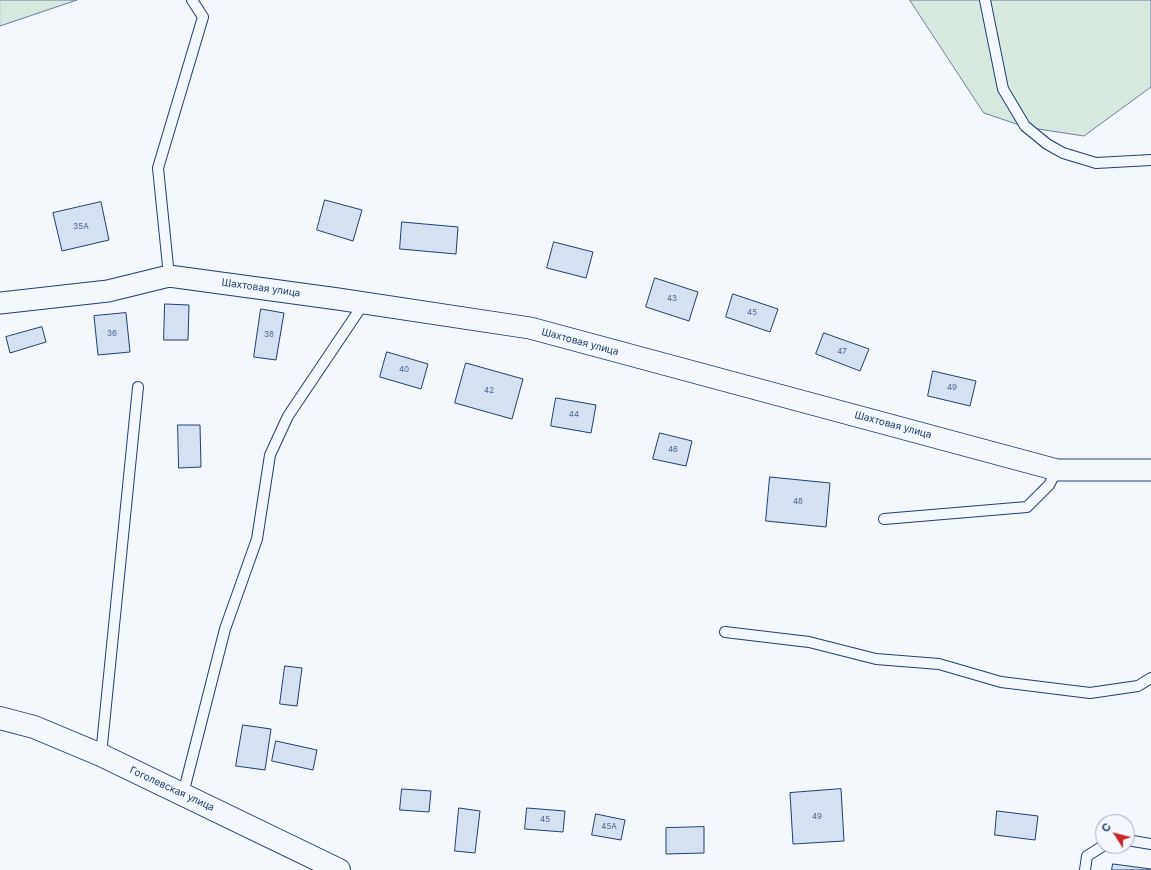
<!DOCTYPE html>
<html>
<head>
<meta charset="utf-8">
<style>
  body { margin:0 }
  #map { position:relative; width:1151px; height:870px; overflow:hidden; background:#f4f7fb; font-family:Inter,sans-serif }
  canvas { display:block }
  .north { position:absolute; left:1095px; top:814px; width:40px; height:40px; box-sizing:border-box; background:#f4f7fb; border:1px solid #9eadc5; border-radius:50%; rotate:306deg; font-size:11px; font-weight:700; line-height:16px; text-align:center; color:#1d3f73 }
  .north::after { content:''; display:block; margin:auto; width:14px; height:18px; background:#c62828; clip-path:polygon(50% 0,100% 100%,50% 72%,0 100%) }
</style>
</head>
<body>
<div id="map">
<canvas width="1151" height="870"></canvas>
<div class="north">С</div>
</div>
<script>
const ctx = document.querySelector('canvas').getContext('2d');
ctx.lineJoin = 'round';
function fillPath(path, color) { ctx.fillStyle = color; ctx.fill(path, 'evenodd'); }
function trace(path, color, width, dash) { ctx.strokeStyle = color; ctx.lineWidth = width; ctx.lineCap = dash ? 'butt' : 'round'; ctx.setLineDash(dash || []); ctx.stroke(path); }
function drawText(font, color, halo, rows, align = 'center') {
  ctx.font = font + ' Inter,sans-serif'; ctx.lineWidth = 3; ctx.setLineDash([]); ctx.textBaseline = 'middle'; ctx.strokeStyle = halo; ctx.fillStyle = color; for (const [text, x, y, turn = 0] of rows) {
    ctx.save(); ctx.translate(x, y); ctx.rotate((+turn || 0) * Math.PI / 180); ctx.textAlign = isNaN(turn) ? turn : align; if (halo) ctx.strokeText(text, 0, 0); ctx.fillText(text, 0, 0); ctx.restore();
  }
}
const green = new Path2D(`
  M 0,0 L 77,0 L 0,26 Z
  M 910,0 L 1151,0 L 1151,87 L 1084,136 L 1025,127 L 984,113 Z`);
const building = new Path2D(`
  M 325,200 L 362,210 L 353,241 L 317,230 Z
  M 101,202 L 109,240 L 62,251 L 53,213 Z
  M 402,222 L 458,227 L 456,254 L 400,249 Z
  M 554,242 L 593,252 L 586,278 L 547,268 Z
  M 655,278 L 698,292 L 689,321 L 646,307 Z
  M 733,294 L 778,309 L 770,332 L 726,317 Z
  M 165,304 L 189,305 L 188,340 L 164,340 Z
  M 261,309 L 284,313 L 276,360 L 254,357 Z
  M 126,313 L 130,352 L 98,355 L 94,316 Z
  M 42,327 L 46,342 L 10,353 L 6,337 Z
  M 824,333 L 869,349 L 860,371 L 816,354 Z
  M 387,352 L 428,364 L 421,389 L 380,377 Z
  M 466,363 L 523,379 L 512,419 L 455,403 Z
  M 933,371 L 976,381 L 970,406 L 928,396 Z
  M 556,398 L 596,405 L 591,433 L 551,426 Z
  M 178,425 L 200,425 L 201,467 L 179,468 Z
  M 660,433 L 692,441 L 686,466 L 653,459 Z
  M 770,477 L 830,483 L 826,527 L 766,521 Z
  M 285,666 L 302,668 L 297,706 L 280,704 Z
  M 243,725 L 271,729 L 265,770 L 236,766 Z
  M 276,741 L 317,750 L 313,770 L 272,761 Z
  M 402,789 L 431,791 L 429,812 L 400,810 Z
  M 841,789 L 844,841 L 793,844 L 790,793 Z
  M 459,808 L 480,811 L 475,853 L 455,851 Z
  M 527,808 L 565,811 L 563,832 L 525,829 Z
  M 997,811 L 1038,816 L 1035,840 L 995,835 Z
  M 596,814 L 625,820 L 621,840 L 592,835 Z
  M 704,827 L 704,853 L 666,854 L 666,828 Z
  M 1113,864 L 1151,869 L 1151,870 L 1112,870 Z`);
const lane = new Path2D(`
  M 985,0 L 1003,89 L 1025,126 L 1047,144 L 1063,153 L 1096,163 L 1151,160
  M 169,276 L 158,168 L 203,17 L 192,0
  M 884,519 L 1027,507 L 1049,485 L 1057,470
  M 725,632 L 809,642 L 876,659 L 939,664 L 1001,682 L 1090,693 L 1138,686 L 1151,678
  M 101,755 L 138,387
  M 183,794 L 225,629 L 257,539 L 270,455 L 288,416 L 364,303
  M 1127,840 L 1151,844
  M 1085,870 L 1087,856 L 1103,846`);
const street = new Path2D(`
  M 0,303 L 108,291 L 169,276 L 338,299 L 530,328 L 1057,470 L 1151,470`);
const primary = new Path2D(`
  M 0,718 L 34,727 L 101,755 L 339,870`);
const numberNames = [
  ["35А",81,227],
  ["43",672,299],
  ["45",752,313],
  ["36",112,334],
  ["38",269,335],
  ["47",842,352],
  ["40",404,370],
  ["49",952,388],
  ["42",489,391],
  ["44",574,415],
  ["46",673,450],
  ["48",798,502],
  ["49",817,817],
  ["45",545,820],
  ["45А",609,827]
];
const streetNames = [
  ["Шахтовая улица",261,288,8],
  ["Шахтовая улица",580,342,15],
  ["Шахтовая улица",893,425,15],
  ["Гоголевская улица",172,789,25]
];
fillPath(green, '#d7e8df');
trace(green, '#687fa3', 1);
fillPath(building, '#d5e0f0');
trace(building, '#1d3f73', 1);
trace(lane, '#1d3f73', 12);
trace(street, '#1d3f73', 23);
trace(primary, '#1d3f73', 24);
trace(lane, '#f4f7fb', 10);
trace(street, '#f4f7fb', 21);
trace(primary, '#f4f7fb', 22);
drawText('8px', '#4b6792', null, numberNames);
drawText('10px', '#1d3f73', '#f4f7fb', streetNames);
</script>
</body>
</html>
